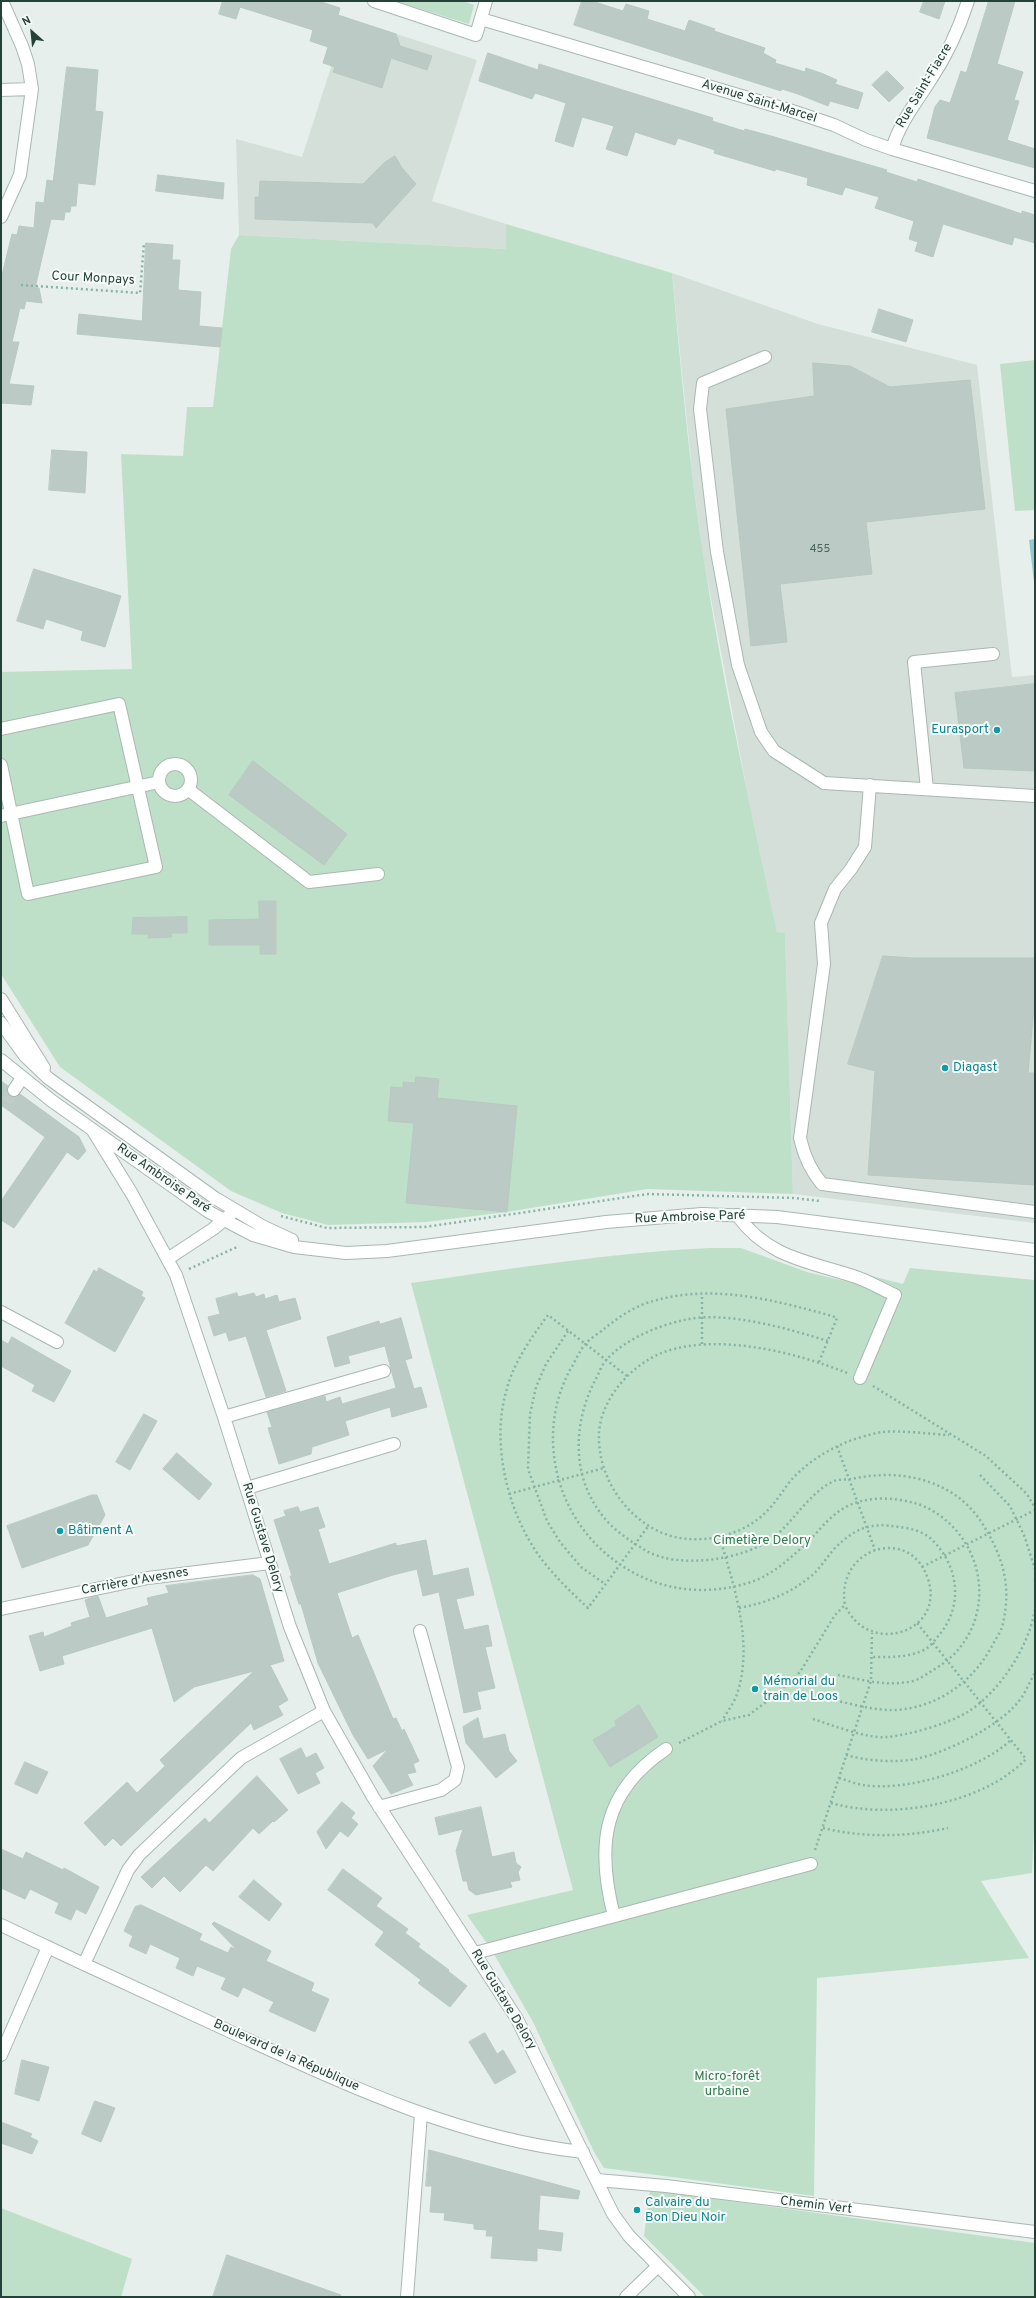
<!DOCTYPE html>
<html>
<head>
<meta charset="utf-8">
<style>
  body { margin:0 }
  #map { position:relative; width:1036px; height:2298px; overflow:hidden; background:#e6efeb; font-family:Overpass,sans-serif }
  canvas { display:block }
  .frame { position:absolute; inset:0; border:2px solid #24423a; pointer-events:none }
  .north { position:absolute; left:12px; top:12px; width:40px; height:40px; -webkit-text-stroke:3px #f7fbf9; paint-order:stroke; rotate:333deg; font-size:11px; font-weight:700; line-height:16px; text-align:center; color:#24423a }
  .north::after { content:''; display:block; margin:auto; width:14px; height:18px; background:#24423a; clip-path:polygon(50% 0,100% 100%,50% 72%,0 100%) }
</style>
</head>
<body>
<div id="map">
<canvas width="1036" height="2298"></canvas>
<div class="frame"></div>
<div class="north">N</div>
</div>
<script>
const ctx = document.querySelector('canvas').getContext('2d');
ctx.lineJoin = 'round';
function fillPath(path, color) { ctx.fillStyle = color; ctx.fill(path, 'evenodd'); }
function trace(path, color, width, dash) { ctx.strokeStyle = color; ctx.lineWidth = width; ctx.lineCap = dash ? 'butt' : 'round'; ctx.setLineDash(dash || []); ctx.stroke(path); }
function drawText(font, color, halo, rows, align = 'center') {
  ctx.font = font + ' Overpass,sans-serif'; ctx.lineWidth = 4; ctx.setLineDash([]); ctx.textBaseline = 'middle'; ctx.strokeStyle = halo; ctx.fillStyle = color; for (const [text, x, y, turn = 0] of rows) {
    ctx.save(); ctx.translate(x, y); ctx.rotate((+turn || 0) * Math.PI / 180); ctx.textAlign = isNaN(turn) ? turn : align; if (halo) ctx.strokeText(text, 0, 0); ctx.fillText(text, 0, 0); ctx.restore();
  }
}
const built = new Path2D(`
  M 347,18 L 477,60 L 432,201 L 506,224 L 506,249 L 239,235 L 236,139 L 302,157 Z
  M 672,273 L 818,324 L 977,365 L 1012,677 L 1035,675 L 1035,1223 L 793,1194 L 785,933 L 777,933 L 747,791 L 704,561 L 693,481 Z`);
const green = new Path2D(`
  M 395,1 L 463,1 L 474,5 L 469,24 Z
  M 506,224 L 672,273 C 681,369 689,465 704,560 C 723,685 751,809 777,932 L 785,933 L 793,1194 L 647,1189 L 507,1212 L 426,1222 L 328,1225 L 282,1213 L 231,1191 L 60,1067 L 1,974 L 1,672 L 132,669 L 121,454 L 183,456 L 187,407 L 213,407 L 231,249 L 239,235 L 506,249 Z
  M 1035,360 L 1035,510 L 1015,511 L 1000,364 Z
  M 709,1248 L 741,1248 L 807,1272 L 853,1283 L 856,1272 L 903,1284 L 910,1268 L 1035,1280 L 1035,1807 L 1032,1873 L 981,1881 L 1029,1958 L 817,1978 L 814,2196 L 604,2168 L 594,2152 L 533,2022 L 491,1949 L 467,1915 L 573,1890 L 411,1283 C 510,1269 609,1253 709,1248 Z
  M 650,2190 L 1035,2243 L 1035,2297 L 705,2297 L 644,2236 Z
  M 1,2208 L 132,2259 L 121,2297 L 1,2297 Z`);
const water = new Path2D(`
  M 1035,539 L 1035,590 L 1029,540 Z`);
const building = new Path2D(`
  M 223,1 L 318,1 L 340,8 L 338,15 L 396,34 L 400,46 L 432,56 L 427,70 L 391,58 L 382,88 L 333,72 L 335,67 L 323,63 L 328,47 L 310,41 L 313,30 L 240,7 L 236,19 L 219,14 Z
  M 582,1 L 592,1 L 623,11 L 626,4 L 649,11 L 647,19 L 685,31 L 689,20 L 715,29 L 714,31 L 765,48 L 763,53 L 776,60 L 775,63 L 805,72 L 806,68 L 821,73 L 837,80 L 835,84 L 863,93 L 858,109 L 830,101 L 828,106 L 798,94 L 782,89 L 781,91 L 574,25 Z
  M 924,1 L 945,1 L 939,19 L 920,12 Z
  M 989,1 L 1015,1 L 997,64 L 1023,72 L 1014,100 L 1019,101 L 1007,140 L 1035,149 L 1035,168 L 927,138 L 935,107 L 940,100 L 950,103 L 961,71 L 966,73 Z
  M 488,53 L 538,70 L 539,64 L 713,118 L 712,121 L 744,131 L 745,129 L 771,136 L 887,170 L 886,172 L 917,182 L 918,179 L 1022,214 L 1022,211 L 1035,215 L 1035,243 L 1014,237 L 1012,245 L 943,224 L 933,257 L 915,251 L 918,242 L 909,239 L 914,221 L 875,208 L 879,197 L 845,187 L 842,195 L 807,185 L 808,178 L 776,169 L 775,171 L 714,153 L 715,150 L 678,138 L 675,145 L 635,132 L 627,156 L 606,149 L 614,126 L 582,117 L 573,147 L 555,141 L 566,103 L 535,93 L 532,99 L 479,81 Z
  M 67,67 L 98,70 L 95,111 L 103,112 L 95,185 L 78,183 L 76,206 L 71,206 L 70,212 L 65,212 L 64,220 L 51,219 L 35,288 L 39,288 L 42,303 L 26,301 L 24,309 L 20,308 L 12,342 L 19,342 L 9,384 L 34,386 L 31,405 L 1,403 L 1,279 L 12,234 L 17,235 L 19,226 L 34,228 L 36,202 L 44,203 L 47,180 L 53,181 Z
  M 887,71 L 904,88 L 889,102 L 872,85 Z
  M 395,156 L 402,168 L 416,184 L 376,228 L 373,223 L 255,219 L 255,197 L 259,197 L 260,181 L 363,184 L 384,163 Z
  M 158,175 L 224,183 L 223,199 L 156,191 Z
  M 146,243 L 173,245 L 172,260 L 180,260 L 178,290 L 201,292 L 199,326 L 222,328 L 220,347 L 77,334 L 79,314 L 142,321 Z
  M 879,309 L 913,320 L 906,342 L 872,332 Z
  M 813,363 L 850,366 L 890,387 L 970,380 L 985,509 L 866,522 L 872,574 L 780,584 L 787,642 L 751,646 L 726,409 L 814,396 Z
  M 52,450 L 87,452 L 85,493 L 49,490 Z
  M 34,569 L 121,596 L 105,647 L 81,640 L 83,631 L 46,619 L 43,629 L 17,621 Z
  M 1035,684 L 1035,771 L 964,768 L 955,693 Z
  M 253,761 L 347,834 L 324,865 L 229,795 Z
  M 259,901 L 276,901 L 276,954 L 260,954 L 260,945 L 209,945 L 209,920 L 259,919 Z
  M 187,917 L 187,933 L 171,933 L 172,937 L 148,938 L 149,934 L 132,934 L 133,918 Z
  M 883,956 L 912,958 L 1035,958 L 1035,997 L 1028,1073 L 1035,1073 L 1035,1185 L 868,1175 L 875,1071 L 848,1064 Z
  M 416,1077 L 439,1079 L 437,1098 L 517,1106 L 507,1212 L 406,1203 L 414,1123 L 388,1121 L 391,1087 L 403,1088 L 403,1082 L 415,1083 Z
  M 1,1081 L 8,1086 L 7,1090 L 10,1096 L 14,1097 L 20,1094 L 79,1137 L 86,1151 L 78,1160 L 67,1152 L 14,1228 L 1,1220 L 1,1201 L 45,1137 L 1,1105 Z
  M 99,1268 L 143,1292 L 141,1296 L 145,1298 L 115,1352 L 65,1323 L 94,1270 L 97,1272 Z
  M 237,1293 L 238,1297 L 254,1293 L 256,1297 L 264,1294 L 265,1299 L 277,1295 L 279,1302 L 295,1298 L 301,1319 L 266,1330 L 286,1391 L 266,1397 L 246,1336 L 229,1341 L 226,1332 L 214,1336 L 208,1317 L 220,1314 L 216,1299 Z
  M 401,1318 L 412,1358 L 405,1360 L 414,1389 L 421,1387 L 427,1407 L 392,1417 L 390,1407 L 345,1421 L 349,1435 L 312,1447 L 311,1454 L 279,1464 L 268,1428 L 272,1427 L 267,1412 L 325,1396 L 326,1402 L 340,1397 L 342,1404 L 396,1388 L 385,1346 L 348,1356 L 350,1363 L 335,1367 L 327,1337 L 379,1321 L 380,1324 Z
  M 12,1337 L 71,1371 L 54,1402 L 32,1391 L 35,1385 L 1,1366 L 1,1340 L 8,1344 Z
  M 144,1414 L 157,1421 L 130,1470 L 116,1462 Z
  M 177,1453 L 212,1484 L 199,1500 L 163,1469 Z
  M 92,1495 L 97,1495 L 105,1515 L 88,1545 L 22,1568 L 7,1526 Z
  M 298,1507 L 300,1512 L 318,1507 L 325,1527 L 318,1529 L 329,1564 L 396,1543 L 396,1546 L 426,1540 L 433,1576 L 468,1568 L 474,1595 L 456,1599 L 464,1630 L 488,1625 L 492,1646 L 485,1647 L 495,1688 L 477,1692 L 481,1709 L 464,1713 L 439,1592 L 423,1596 L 417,1569 L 393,1575 L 337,1593 L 352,1638 L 358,1635 L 393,1719 L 396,1718 L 402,1731 L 404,1729 L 419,1761 L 413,1764 L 416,1772 L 407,1774 L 413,1785 L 391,1794 L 373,1766 L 388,1749 L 368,1759 L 353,1735 L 318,1663 L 301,1604 L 299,1604 L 290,1576 L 292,1576 L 274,1520 L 286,1516 L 284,1511 Z
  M 253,1575 L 260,1579 L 284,1661 L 270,1665 L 288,1700 L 278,1706 L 283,1715 L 254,1730 L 251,1723 L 121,1846 L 113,1838 L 105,1846 L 84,1823 L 127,1782 L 137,1793 L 165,1766 L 160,1760 L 254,1671 L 194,1687 L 174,1702 L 152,1628 L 62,1656 L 64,1664 L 40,1671 L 29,1636 L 43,1632 L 44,1637 L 72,1626 L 71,1623 L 90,1617 L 85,1600 L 90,1598 L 98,1596 L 106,1618 L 149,1605 L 147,1598 L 169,1593 L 166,1586 Z
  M 639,1705 L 658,1737 L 610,1767 L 593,1740 L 616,1726 L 615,1721 Z
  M 478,1718 L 483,1739 L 505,1734 L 509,1751 L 517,1761 L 496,1778 L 466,1743 L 463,1727 Z
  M 301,1748 L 306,1758 L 316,1753 L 324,1768 L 315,1773 L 320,1783 L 298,1794 L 280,1759 Z
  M 25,1762 L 48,1772 L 37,1794 L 15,1784 Z
  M 257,1776 L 288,1810 L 274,1822 L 273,1821 L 259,1834 L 253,1828 L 213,1871 L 206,1865 L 180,1892 L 164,1876 L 152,1888 L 141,1877 L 205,1818 L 209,1823 Z
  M 342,1802 L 355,1813 L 351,1818 L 358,1824 L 348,1837 L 340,1831 L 326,1849 L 317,1832 Z
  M 481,1807 L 492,1857 L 514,1852 L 516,1863 L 521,1867 L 518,1872 L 520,1880 L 510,1882 L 512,1887 L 476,1895 L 469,1890 L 467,1881 L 463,1881 L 456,1851 L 463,1829 L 439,1835 L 435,1818 Z
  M 1,1849 L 23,1859 L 26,1852 L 63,1870 L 64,1868 L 99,1887 L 86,1914 L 76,1909 L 71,1920 L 55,1913 L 59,1903 L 30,1889 L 25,1899 L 1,1888 Z
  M 343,1869 L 382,1898 L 376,1906 L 408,1929 L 405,1933 L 420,1944 L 418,1947 L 449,1970 L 448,1971 L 467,1986 L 450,2007 L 418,1983 L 421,1980 L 375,1945 L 384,1932 L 328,1890 Z
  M 254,1880 L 282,1904 L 269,1921 L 239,1897 Z
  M 141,1905 L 202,1934 L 199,1940 L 228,1953 L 231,1947 L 237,1950 L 212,1924 L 214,1922 L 271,1951 L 266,1961 L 314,1983 L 311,1991 L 329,1999 L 315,2032 L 269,2011 L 274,2002 L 243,1987 L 238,1997 L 221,1989 L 226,1978 L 197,1966 L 193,1976 L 176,1968 L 180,1958 L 150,1944 L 146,1954 L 129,1946 L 133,1936 L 124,1931 L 135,1907 Z
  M 485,2033 L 497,2054 L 503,2050 L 516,2072 L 495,2084 L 469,2042 Z
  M 22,2060 L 49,2067 L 39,2101 L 15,2094 Z
  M 95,2101 L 115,2108 L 101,2142 L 82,2134 Z
  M 1,2122 L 32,2134 L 30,2137 L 38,2141 L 32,2154 L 1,2143 Z
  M 429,2150 L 580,2191 L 578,2199 L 540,2195 L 538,2230 L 563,2233 L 561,2251 L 537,2248 L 537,2261 L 491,2258 L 493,2236 L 486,2236 L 487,2230 L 474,2229 L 474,2224 L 444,2220 L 445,2213 L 430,2212 L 432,2186 L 426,2186 Z
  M 227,2255 L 341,2295 L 340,2297 L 213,2297 Z`);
const minorTunnel = new Path2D(`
  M 6,1102 L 14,1090`);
const path = new Path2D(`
  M 21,285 L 140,293 L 144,243
  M 281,1216 L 327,1228 L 425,1227 L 648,1194 L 794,1198 L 820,1201
  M 189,1269 L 239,1246
  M 568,1331 L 546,1364 L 536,1387 L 530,1414 L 528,1469 L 547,1521 L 560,1542 L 581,1567 L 605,1584
  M 702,1344 L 702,1294
  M 819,1362 L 837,1318 L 832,1316 C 771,1299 706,1282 644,1304 C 629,1310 616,1319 604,1329 C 599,1333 591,1338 586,1343 C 580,1350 576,1360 571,1368 C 534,1435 556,1520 618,1563 C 657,1591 706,1597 751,1582 C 769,1576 785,1563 799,1550 C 815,1537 827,1517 846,1507 C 866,1496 893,1497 914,1503 C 927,1506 939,1514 949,1523 C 994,1565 989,1639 933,1670 C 927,1674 920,1679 913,1681 C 887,1687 864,1680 838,1675
  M 847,1373 C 795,1352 718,1333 664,1352 C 632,1364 601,1398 599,1433 C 597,1478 628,1523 671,1536 C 704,1545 745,1535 768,1510 C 777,1501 783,1490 791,1480 C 803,1467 819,1455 836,1447 C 846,1441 870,1434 882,1432 C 902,1430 929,1434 949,1435
  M 627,1376 L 548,1315 C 531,1338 513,1363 506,1392 C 491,1445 508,1513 540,1557 C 554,1576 571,1592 588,1608 L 649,1525
  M 873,1386 L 986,1456 L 1027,1494 L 1035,1508
  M 837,1446 L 875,1550
  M 980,1475 L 1010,1506 L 1024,1535 L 1035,1569
  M 509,1494 L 604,1468
  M 720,1538 C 734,1587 754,1643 737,1694 C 734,1703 727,1712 722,1721
  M 922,1567 L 1035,1510
  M 739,1608 C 766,1603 789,1594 810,1577 C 820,1569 826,1558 834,1549 C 855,1528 870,1522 899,1527 C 909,1528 922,1531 930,1538 C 959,1564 964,1606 939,1635 C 935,1640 930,1647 924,1650 C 907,1658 889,1657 871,1657
  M 821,1697 C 845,1702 872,1711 896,1710 C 939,1707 974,1681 993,1644 C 997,1637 1002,1630 1003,1623 C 1012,1584 1002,1555 982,1523 C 954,1479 899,1468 852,1479 C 846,1480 839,1479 834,1481 C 810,1492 794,1521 774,1537 C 745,1560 677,1570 645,1550 C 628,1540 608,1526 597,1508 C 570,1468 575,1415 598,1375 C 600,1370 603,1363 607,1359 C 626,1339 657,1326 684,1320 C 725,1310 789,1329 828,1341
  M 813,1719 C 832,1725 867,1739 887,1737 C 909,1735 947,1724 966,1713 C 999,1693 1029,1647 1035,1609 C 1036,1599 1035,1588 1035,1578
  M 679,1743 L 722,1721 L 749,1715 L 775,1695 L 800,1672 L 835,1615 L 845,1605 C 835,1548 910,1524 928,1579 C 946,1633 867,1657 845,1605
  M 846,1755 C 867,1761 895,1763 916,1759 C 948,1752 1003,1725 1022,1697 C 1027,1689 1030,1681 1035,1673
  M 839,1778 C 847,1780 855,1784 863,1785 C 906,1792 979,1770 1011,1740
  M 831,1803 C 890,1820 982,1805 1026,1759 L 917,1623
  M 823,1828 C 863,1838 908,1837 948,1828
  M 815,1850 L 871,1681 L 872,1633`);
const minor = new Path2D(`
  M 374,1 L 476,35 L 486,1
  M 481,19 L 789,110 L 834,125 L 866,140 L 892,149 L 1035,191
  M 1,90 L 32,89
  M 892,149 C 900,122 916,103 931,79 C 947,55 959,29 968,1
  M 1,217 L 20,175 L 32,89 L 28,64 L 22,46 L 2,1
  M 765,357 L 703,383 L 700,409 L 717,552 L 738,665 L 761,732 L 774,751 L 824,783 L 1035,796
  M 1,729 L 119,704 L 156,867 L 28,894 L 1,765
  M159 780a16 16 0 1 1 32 0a16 16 0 1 1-32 0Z
  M 870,785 L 865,847 L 851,869 L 835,889 L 821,923 L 824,964 L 800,1138 C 804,1156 810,1170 822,1184 L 1035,1212
  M 927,789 L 914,662 L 993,654
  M 189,790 L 309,882 L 378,874
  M 1,816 L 159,782
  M 1,999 L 44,1068
  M 1,1023 L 25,1056 L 48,1078 L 215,1198 L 262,1226 L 292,1240
  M 1,1060 L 52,1101 L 209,1212 L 253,1235 L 294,1247 L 346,1253 L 387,1251 L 606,1222 L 702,1214 L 777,1217 L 1035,1250
  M 14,1090 L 22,1078
  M 92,1129 L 132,1194 L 176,1275 L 224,1417 L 290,1627 L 324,1711 L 373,1797 L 517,2019 L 613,2214 L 629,2236 L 689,2297
  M 737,1215 C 767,1257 807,1261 853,1276 C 867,1280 881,1289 895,1295 L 860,1378
  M 169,1258 L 213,1229 L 230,1215
  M 1,1312 L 57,1342
  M 224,1417 L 384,1371
  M 247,1488 L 394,1444
  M 1,1609 L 148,1578 L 270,1563
  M 379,1807 L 441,1790 L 455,1780 L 458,1767 L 420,1631
  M 614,1916 C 596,1846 602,1792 666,1749
  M 1,1925 C 81,1963 161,2000 242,2037 C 351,2087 462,2139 583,2152
  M 475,1953 L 811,1864
  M 84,1964 L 128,1870 L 139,1855 L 241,1758 L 324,1711
  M 1,2055 L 48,1947
  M 597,2180 L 666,2186 L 1035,2232
  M 407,2297 L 421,2114
  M 626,2297 L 658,2266`);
const markers = [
  [997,730,4,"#0f9aa8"],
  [945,1068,4,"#0f9aa8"],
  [60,1531,4,"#0f9aa8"],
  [755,1689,4,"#0f9aa8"],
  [637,2210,4,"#0f9aa8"]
];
const numberNames = [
  ["455",820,550]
];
const streetNames = [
  ["Rue Saint-Fiacre",925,86,-59],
  ["Avenue Saint-Marcel",759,102,17],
  ["Cour Monpays",93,279,3],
  ["Rue Ambroise Paré",163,1179,35],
  ["Rue Ambroise Paré",690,1218,-2],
  ["Rue Gustave Delory",262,1538,73],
  ["Carrière d'Avesnes",135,1582,-10],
  ["Rue Gustave Delory",503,2000,59],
  ["Boulevard de la République",286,2056,24],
  ["Chemin Vert",816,2206,7]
];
const cultureNames = [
  ["Eurasport",989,730,"right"],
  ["Diagast",953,1068],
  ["Bâtiment A",68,1531],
  ["Mémorial du",763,1682],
  ["train de Loos",763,1697],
  ["Calvaire du",645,2203],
  ["Bon Dieu Noir",645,2218]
];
const parkNames = [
  ["Cimetière Delory",762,1541],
  ["Micro-forêt",727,2077],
  ["urbaine",727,2092]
];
fillPath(built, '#d4dfda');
fillPath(green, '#bfe0c8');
fillPath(water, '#8ec9d4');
fillPath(building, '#bbcac4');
trace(building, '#b8c9c2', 1);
trace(minorTunnel, '#bfccc8', 12, [12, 6]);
trace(minor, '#a8b8b2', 14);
trace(path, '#86b3a5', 2.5, [2, 3]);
trace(minor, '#fff', 12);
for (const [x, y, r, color] of markers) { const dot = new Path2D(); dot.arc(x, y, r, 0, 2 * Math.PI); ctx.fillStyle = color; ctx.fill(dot); trace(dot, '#f7fbf9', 1.5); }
drawText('11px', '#4a645c', null, numberNames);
drawText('13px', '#24423a', '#f7fbf9', streetNames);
drawText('13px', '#0d838f', '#f7fbf9', cultureNames, 'left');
drawText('13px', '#2d7a4b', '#f7fbf9', parkNames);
</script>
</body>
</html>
